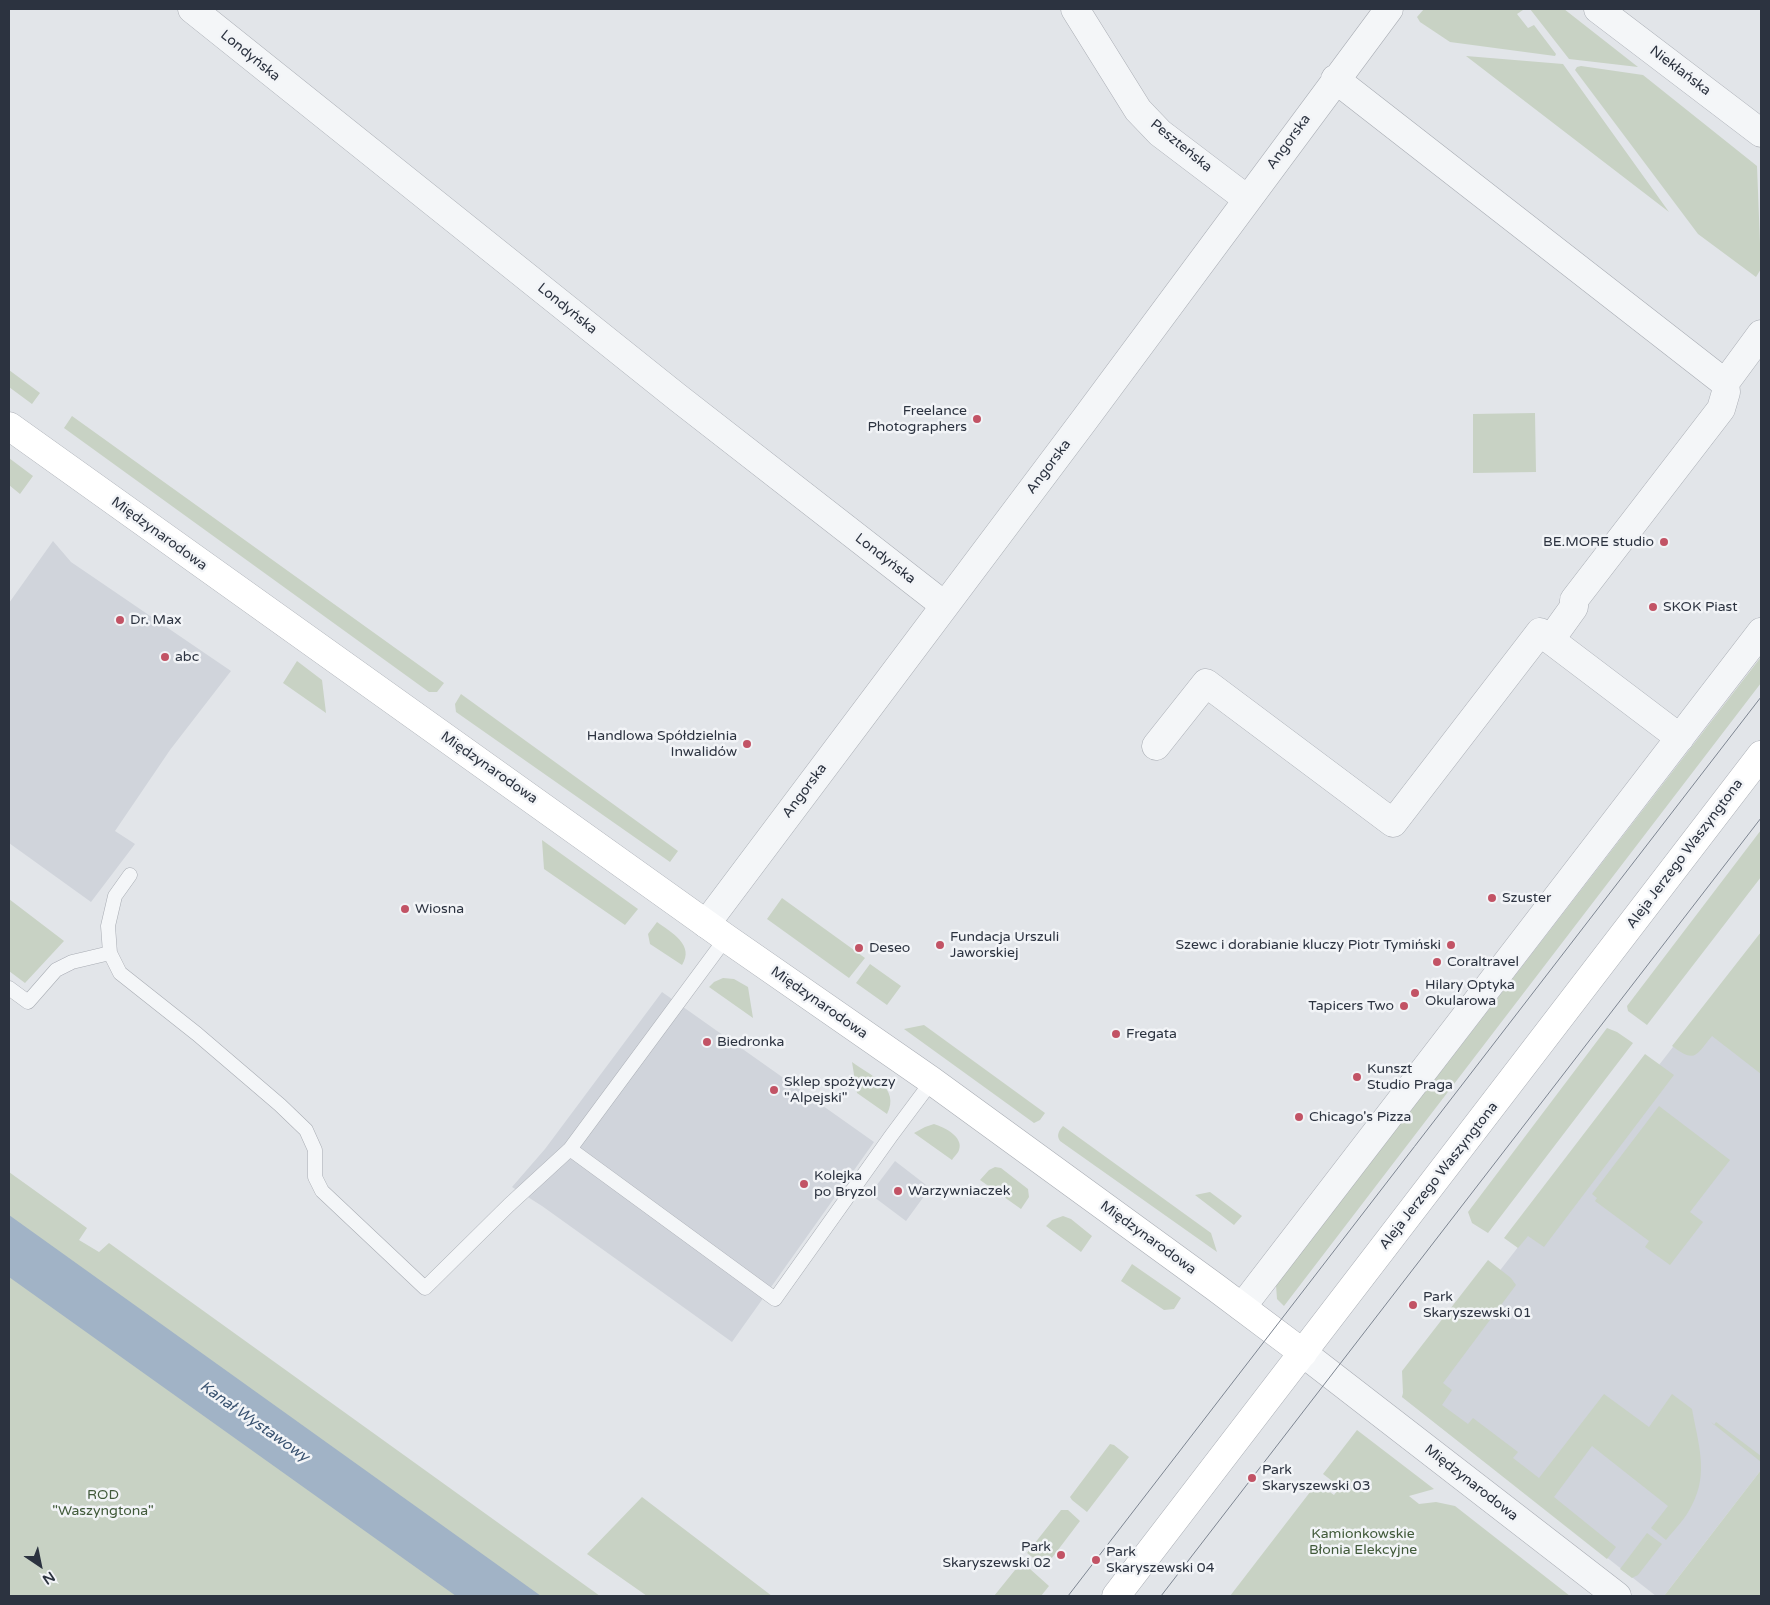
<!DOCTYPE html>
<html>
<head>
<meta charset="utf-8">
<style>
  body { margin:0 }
  #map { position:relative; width:1770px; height:1605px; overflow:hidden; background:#e2e5e9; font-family:"Varela Round",sans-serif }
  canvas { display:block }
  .frame { position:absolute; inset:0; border:10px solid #2c3340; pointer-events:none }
  .north { position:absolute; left:15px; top:1540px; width:50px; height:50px; -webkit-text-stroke:4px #f2f4f7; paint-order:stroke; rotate:146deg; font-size:14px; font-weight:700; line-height:20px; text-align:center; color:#2c3340 }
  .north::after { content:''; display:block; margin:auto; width:18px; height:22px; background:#2c3340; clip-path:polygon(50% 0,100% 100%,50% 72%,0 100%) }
</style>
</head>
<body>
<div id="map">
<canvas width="1770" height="1605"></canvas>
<div class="frame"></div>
<div class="north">N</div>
</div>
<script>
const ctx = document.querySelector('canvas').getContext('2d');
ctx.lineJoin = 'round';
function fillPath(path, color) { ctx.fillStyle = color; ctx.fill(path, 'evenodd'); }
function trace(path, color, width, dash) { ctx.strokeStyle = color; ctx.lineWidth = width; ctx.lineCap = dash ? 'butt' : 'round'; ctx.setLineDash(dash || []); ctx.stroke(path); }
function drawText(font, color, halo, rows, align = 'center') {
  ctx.font = font + ' "Varela Round",sans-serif'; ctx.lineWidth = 5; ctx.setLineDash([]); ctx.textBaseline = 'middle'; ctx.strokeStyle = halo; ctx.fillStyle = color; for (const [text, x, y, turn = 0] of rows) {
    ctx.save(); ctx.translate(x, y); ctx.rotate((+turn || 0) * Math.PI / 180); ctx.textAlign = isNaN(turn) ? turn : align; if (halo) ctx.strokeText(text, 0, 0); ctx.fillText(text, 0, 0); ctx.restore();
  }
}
const built = new Path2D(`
  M 53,541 L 71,562 L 231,671 L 170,750 L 115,831 L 135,844 L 91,902 L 9,843 L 9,603 Z
  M 662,992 L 874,1142 L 732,1342 L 542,1206 L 512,1187 L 545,1149 Z
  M 1707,1003 L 1761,1041 L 1761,1470 L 1664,1596 L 1656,1596 L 1402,1397 Z
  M 895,1161 L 930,1188 L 906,1221 L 870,1194 Z`);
const green = new Path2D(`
  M 1424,9 L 1522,9 L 1523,10 L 1517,14 L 1528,28 L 1534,25 L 1556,54 L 1555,56 L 1450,42 L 1420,22 L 1417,17 Z
  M 1530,9 L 1564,9 L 1638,67 L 1569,59 Z
  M 1466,56 L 1563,64 L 1669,212 Z
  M 1581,66 L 1643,75 L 1757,166 L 1761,269 L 1756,277 L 1698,234 L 1575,70 L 1577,67 Z
  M 9,370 L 40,393 L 32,404 L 9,387 Z
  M 1535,413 L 1536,472 L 1473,473 L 1473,414 Z
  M 72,416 L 444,683 L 437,692 L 429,692 L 64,428 Z
  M 9,458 L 33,476 L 20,494 L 9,485 Z
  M 1761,657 L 1761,683 L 1284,1306 L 1277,1299 L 1276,1285 Z
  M 297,661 L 322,680 L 326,713 L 283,683 Z
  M 461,694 L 678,851 L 670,862 L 456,712 L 455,704 Z
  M 1761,830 L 1761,877 L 1647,1025 L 1628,1011 L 1627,1006 Z
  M 542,840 L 638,909 L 625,925 L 544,869 Z
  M 782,898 L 865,958 L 849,978 L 767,919 Z
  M 9,899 L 64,941 L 25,983 L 9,971 Z
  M 657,922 C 671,932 695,945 682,965 L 650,944 L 648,934 Z
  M 1761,932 L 1761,1074 L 1712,1036 C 1696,1055 1696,1064 1672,1046 Z
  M 870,964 L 901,986 L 887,1005 L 856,983 Z
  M 723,978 L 734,979 L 748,987 L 753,1018 L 709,987 L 714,982 Z
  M 924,1025 L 1045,1113 L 1040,1120 L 1034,1123 L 904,1029 Z
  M 1607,1028 L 1617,1032 L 1633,1043 L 1488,1233 L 1472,1223 L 1468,1212 Z
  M 1645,1054 L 1674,1075 L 1544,1247 L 1528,1236 L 1518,1248 L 1504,1238 Z
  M 852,1062 C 870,1075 901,1088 887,1114 L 857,1093 Z
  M 1659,1106 L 1730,1160 L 1690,1212 L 1703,1222 L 1670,1265 L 1645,1247 L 1649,1241 L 1595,1201 L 1597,1198 L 1592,1194 Z
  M 934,1124 C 944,1127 964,1137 959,1150 C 958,1153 954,1157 952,1160 L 914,1133 L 925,1127 Z
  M 1063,1126 L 1211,1233 L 1217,1252 L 1060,1141 C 1056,1135 1059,1131 1063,1126 Z
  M 995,1167 L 1001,1168 L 1028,1189 L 1029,1197 L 1021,1209 L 980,1180 L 989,1170 Z
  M 9,1172 L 87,1228 L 79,1240 L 99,1252 L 109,1243 L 600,1596 L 9,1596 Z
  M 1210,1192 L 1242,1216 L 1234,1225 L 1195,1195 Z
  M 1063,1216 L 1071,1219 L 1092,1236 L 1081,1252 L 1046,1226 L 1052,1220 Z
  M 1488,1260 L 1511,1278 L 1516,1285 L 1443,1383 L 1452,1390 L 1442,1405 L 1468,1424 L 1473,1418 L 1518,1452 L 1513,1458 L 1539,1478 L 1604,1394 L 1649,1427 L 1672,1394 L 1692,1409 C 1698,1443 1709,1473 1692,1505 C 1686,1518 1675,1529 1666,1540 L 1651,1528 L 1668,1506 L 1592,1446 L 1554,1497 L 1616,1547 L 1607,1559 L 1402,1397 L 1403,1393 L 1402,1371 Z
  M 1132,1264 L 1181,1298 L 1174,1309 L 1164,1310 L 1121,1281 Z
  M 1711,1422 L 1714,1425 L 1716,1422 L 1761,1456 L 1761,1462 Z
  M 1357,1430 L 1434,1489 L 1409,1496 L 1419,1504 L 1436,1502 L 1455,1506 L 1570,1596 L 1230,1596 L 1317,1483 L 1334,1495 L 1340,1487 L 1323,1474 Z
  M 1110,1444 L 1114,1445 L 1129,1457 L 1087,1512 L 1072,1500 L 1070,1497 Z
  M 1761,1470 L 1761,1596 L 1664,1596 Z
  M 642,1497 L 772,1596 L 647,1596 L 587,1554 Z
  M 1061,1510 L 1068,1510 L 1080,1521 L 1045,1567 L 1027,1553 Z
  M 1647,1533 L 1662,1544 L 1638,1575 L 1632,1578 L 1620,1569 Z
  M 1030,1569 L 1049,1586 L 1041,1596 L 994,1596 L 1015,1570 Z`);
const water = new Path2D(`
  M 9,1215 L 541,1596 L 456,1596 L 9,1277 Z`);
const lane = new Path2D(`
  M 130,875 L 115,896 L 108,926 L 110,953 L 120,973 L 197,1034 L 280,1105 L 306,1130 L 315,1150 L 315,1177 L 322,1191 L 425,1288 L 509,1205 L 570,1149
  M 726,938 L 570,1149 L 775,1299 L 891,1136 L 932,1081
  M 9,988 L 28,1002 L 56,970 L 72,962 L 110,953`);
const street = new Path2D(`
  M 192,9 L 677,397 L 944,605
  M 1075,9 L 1138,110 L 1160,133 L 1247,199
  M 1598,9 L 1761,133
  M 1335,79 L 1725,383 L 1726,392 L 1721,409 L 1574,600 L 1574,607 L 1551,639
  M 1725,383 L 1761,334
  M 1156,746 L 1206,683 L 1393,823 L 1540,632 L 1680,738
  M 706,924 L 1085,419 L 1389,9
  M 1242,1307 L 1761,632
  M 1303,1353 L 1617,1596`);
const secondary = new Path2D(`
  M 9,426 L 726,938 L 932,1081 L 1215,1287 L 1303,1353
  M 1116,1596 L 1761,755`);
const tram = new Path2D(`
  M 1068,1596 L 1761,697
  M 1161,1596 L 1761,818`);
const markers = [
  [977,419,5,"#c25365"],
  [1664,542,5,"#c25365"],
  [1653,607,5,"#c25365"],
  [120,620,5,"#c25365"],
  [165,657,5,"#c25365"],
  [747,744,5,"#c25365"],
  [1492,898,5,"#c25365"],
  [405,909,5,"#c25365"],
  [940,945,5,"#c25365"],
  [1451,945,5,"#c25365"],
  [859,948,5,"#c25365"],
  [1437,962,5,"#c25365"],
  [1415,993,5,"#c25365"],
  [1404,1006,5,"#c25365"],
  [1116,1034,5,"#c25365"],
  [707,1042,5,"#c25365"],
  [1357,1077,5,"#c25365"],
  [774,1090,5,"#c25365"],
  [1299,1117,5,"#c25365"],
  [804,1184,5,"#c25365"],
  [898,1191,5,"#c25365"],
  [1413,1305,5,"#c25365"],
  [1252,1478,5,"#c25365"],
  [1061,1555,5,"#c25365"],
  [1096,1560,5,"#c25365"]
];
const streetNames = [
  ["Londyńska",250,56,39],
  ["Niekłańska",1680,71,37],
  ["Angorska",1289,142,-54],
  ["Peszteńska",1181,146,39],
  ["Londyńska",567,309,39],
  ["Angorska",1049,467,-53],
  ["Międzynarodowa",159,534,36],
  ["Londyńska",885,559,38],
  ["Międzynarodowa",489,768,35],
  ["Angorska",805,791,-53],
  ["Aleja Jerzego Waszyngtona",1685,854,-53],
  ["Międzynarodowa",819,1003,35],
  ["Aleja Jerzego Waszyngtona",1439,1176,-52],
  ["Międzynarodowa",1148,1238,36],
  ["Międzynarodowa",1471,1483,38]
];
const poiNames = [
  ["Freelance",967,411,"right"],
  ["Photographers",967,427,"right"],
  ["BE.MORE studio",1654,542,"right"],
  ["SKOK Piast",1663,607],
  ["Dr. Max",130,620],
  ["abc",175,657],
  ["Handlowa Spółdzielnia",737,736,"right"],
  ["Inwalidów",737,752,"right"],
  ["Szuster",1502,898],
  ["Wiosna",415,909],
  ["Fundacja Urszuli",950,937],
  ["Jaworskiej",950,953],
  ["Szewc i dorabianie kluczy Piotr Tymiński",1441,945,"right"],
  ["Deseo",869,948],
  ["Coraltravel",1447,962],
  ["Hilary Optyka",1425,985],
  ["Okularowa",1425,1001],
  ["Tapicers Two",1394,1006,"right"],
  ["Fregata",1126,1034],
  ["Biedronka",717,1042],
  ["Kunszt",1367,1069],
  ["Studio Praga",1367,1085],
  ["Sklep spożywczy",784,1082],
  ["\"Alpejski\"",784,1098],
  ["Chicago's Pizza",1309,1117],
  ["Kolejka",814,1176],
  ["po Bryzol",814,1192],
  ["Warzywniaczek",908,1191],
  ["Park",1423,1297],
  ["Skaryszewski 01",1423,1313],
  ["Park",1262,1470],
  ["Skaryszewski 03",1262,1486],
  ["Park",1051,1547,"right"],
  ["Skaryszewski 02",1051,1563,"right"],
  ["Park",1106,1552],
  ["Skaryszewski 04",1106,1568]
];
const parkNames = [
  ["ROD",103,1495],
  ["\"Waszyngtona\"",103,1511],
  ["Kamionkowskie",1363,1534],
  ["Błonia Elekcyjne",1363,1550]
];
const waterNames = [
  ["Kanał Wystawowy",254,1422,35]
];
fillPath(built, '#d0d4db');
fillPath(green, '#c8d2c4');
fillPath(water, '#a1b3c6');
trace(lane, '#a8acb3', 15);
trace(street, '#a8acb3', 29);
trace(secondary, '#a8acb3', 29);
trace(lane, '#f4f6f8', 14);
trace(street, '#f4f6f8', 28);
trace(secondary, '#fff', 28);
trace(tram, '#7d8591', 1);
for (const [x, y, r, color] of markers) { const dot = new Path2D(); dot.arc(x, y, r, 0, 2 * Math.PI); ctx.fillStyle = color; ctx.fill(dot); trace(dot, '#f2f4f7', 2); }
drawText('14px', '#2c3340', '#f2f4f7', streetNames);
drawText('14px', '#2c3340', '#f2f4f7', poiNames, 'left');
drawText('14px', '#415a3a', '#f2f4f7', parkNames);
drawText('italic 15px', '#395270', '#f2f4f7', waterNames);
</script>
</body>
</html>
